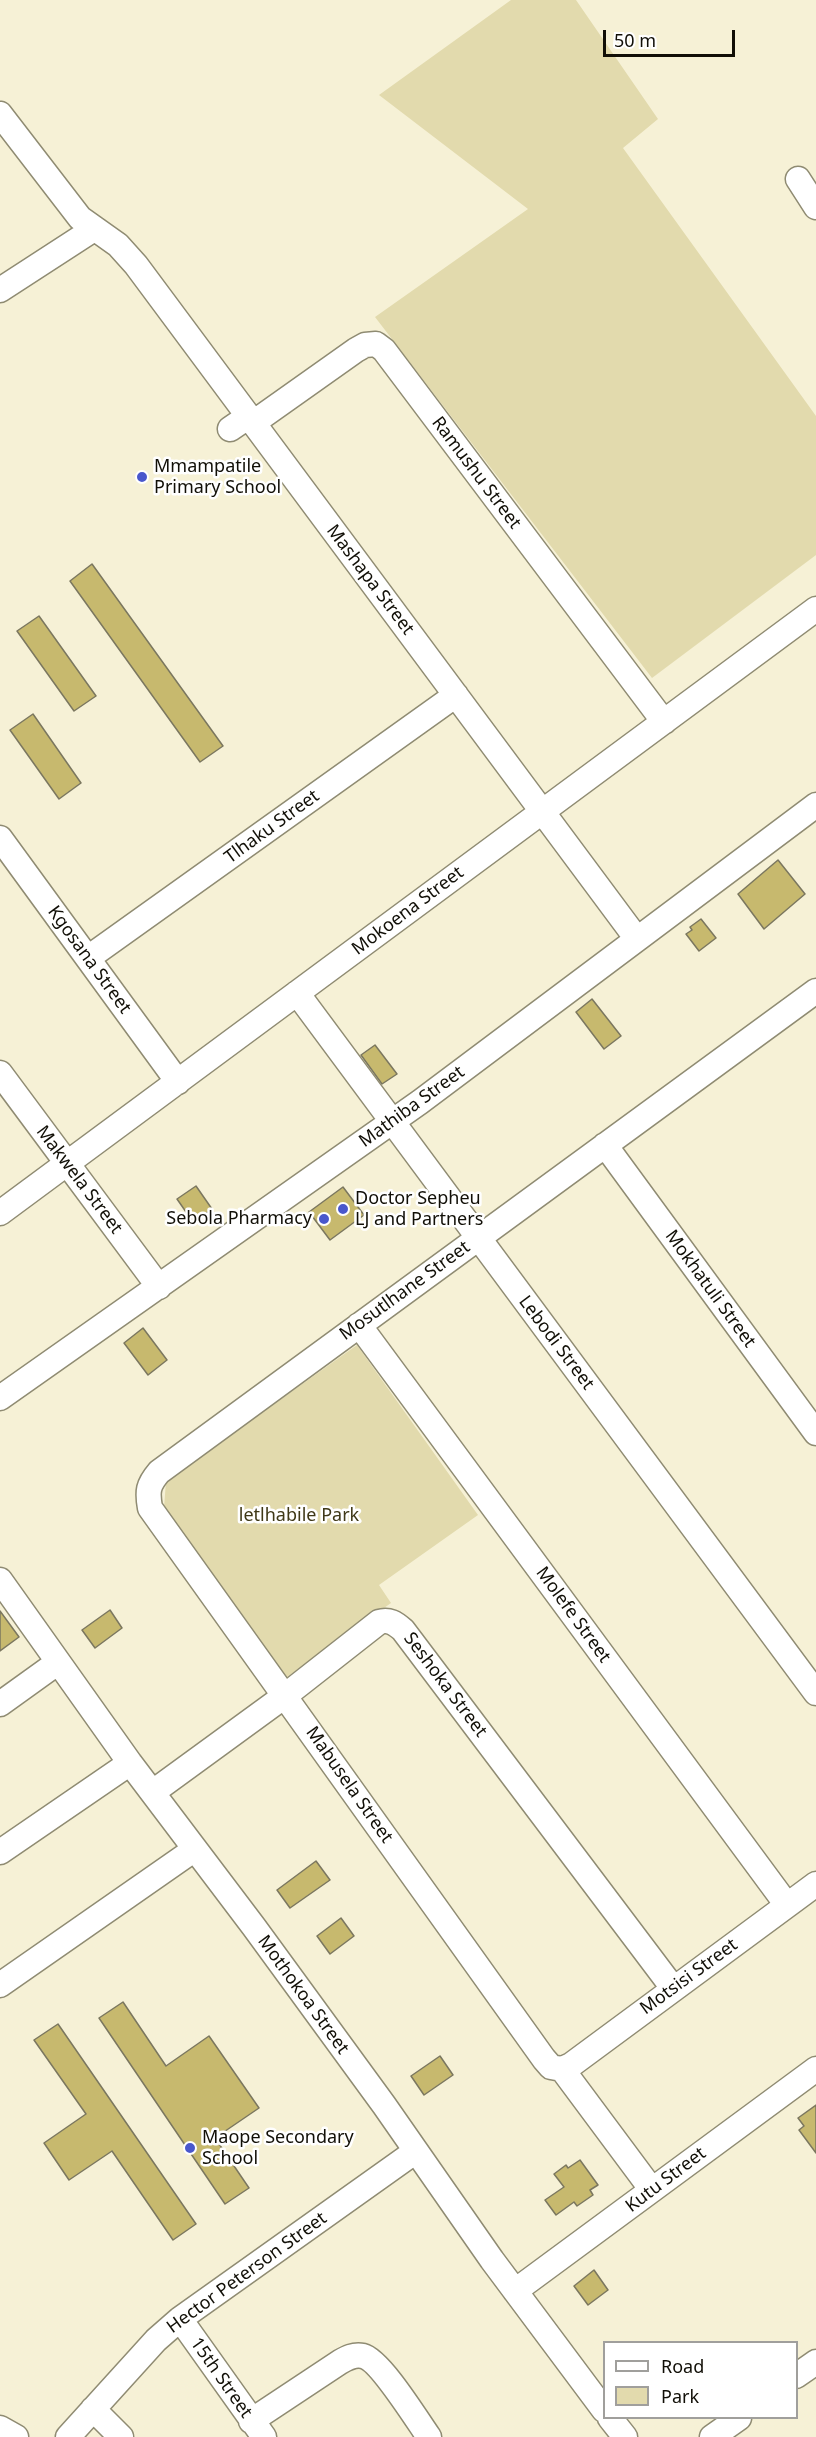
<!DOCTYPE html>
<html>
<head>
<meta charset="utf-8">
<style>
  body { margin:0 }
  #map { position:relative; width:816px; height:2437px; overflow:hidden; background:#f6f1d6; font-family:"Noto Sans",sans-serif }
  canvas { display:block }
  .legend { position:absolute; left:603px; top:2341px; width:195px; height:78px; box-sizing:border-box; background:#fff; border:2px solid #a09f9c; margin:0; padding:8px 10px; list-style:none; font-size:18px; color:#110f07 }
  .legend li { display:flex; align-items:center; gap:12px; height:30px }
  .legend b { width:30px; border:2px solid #a09f9c }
  .scale { position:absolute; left:603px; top:30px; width:132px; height:27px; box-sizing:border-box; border:3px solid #110f07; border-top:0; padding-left:8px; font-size:18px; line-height:21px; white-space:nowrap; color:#110f07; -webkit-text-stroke:4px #fff; paint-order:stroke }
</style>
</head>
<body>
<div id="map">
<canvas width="816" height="2437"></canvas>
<ul class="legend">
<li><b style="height:8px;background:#fff"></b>Road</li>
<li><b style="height:16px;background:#e2daad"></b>Park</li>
</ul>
<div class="scale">50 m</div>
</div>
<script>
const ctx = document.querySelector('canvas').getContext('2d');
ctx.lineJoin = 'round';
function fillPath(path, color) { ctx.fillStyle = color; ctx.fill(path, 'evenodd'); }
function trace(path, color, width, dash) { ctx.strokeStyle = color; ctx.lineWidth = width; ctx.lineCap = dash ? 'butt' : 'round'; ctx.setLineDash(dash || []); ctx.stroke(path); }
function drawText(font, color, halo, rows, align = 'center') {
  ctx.font = font + ' "Noto Sans",sans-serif'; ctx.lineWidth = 5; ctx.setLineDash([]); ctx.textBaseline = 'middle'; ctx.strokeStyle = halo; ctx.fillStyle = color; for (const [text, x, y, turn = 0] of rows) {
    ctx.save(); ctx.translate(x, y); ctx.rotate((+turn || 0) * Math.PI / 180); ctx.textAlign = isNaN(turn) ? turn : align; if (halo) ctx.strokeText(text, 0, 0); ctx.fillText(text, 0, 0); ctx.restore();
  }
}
const green = new Path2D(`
  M 511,0 L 576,0 L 658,119 L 623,148 L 816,416 L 816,555 L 652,678 L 375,317 L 528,209 L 379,95 Z
  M 357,1345 L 478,1515 L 379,1585 L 391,1603 L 284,1679 L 164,1508 L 166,1481 Z`);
const building = new Path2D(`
  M 92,564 L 223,746 L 200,762 L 70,581 Z
  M 39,616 L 96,696 L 74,711 L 17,631 Z
  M 33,714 L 81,783 L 59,799 L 10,730 Z
  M 778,860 L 805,894 L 764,929 L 738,894 Z
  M 701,919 L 716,938 L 699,951 L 686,934 L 692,930 L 690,927 Z
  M 592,999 L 621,1036 L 604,1049 L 576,1012 Z
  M 375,1045 L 397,1074 L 382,1084 L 361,1055 Z
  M 196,1186 L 212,1209 L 193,1222 L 177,1199 Z
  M 343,1187 L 364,1215 L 330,1240 L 309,1212 Z
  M 143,1328 L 167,1360 L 148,1375 L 124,1343 Z
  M 110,1610 L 122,1628 L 95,1648 L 82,1630 Z
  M 0,1611 L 19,1637 L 0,1651 Z
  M 316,1861 L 330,1880 L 290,1908 L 277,1890 Z
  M 341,1918 L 354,1936 L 330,1954 L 317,1936 Z
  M 123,2002 L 166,2066 L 209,2036 L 259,2108 L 215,2138 L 249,2188 L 225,2204 L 99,2018 Z
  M 58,2024 L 196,2224 L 173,2240 L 112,2151 L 69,2180 L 44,2143 L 86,2114 L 34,2040 Z
  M 440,2056 L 453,2075 L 424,2095 L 411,2076 Z
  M 816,2105 L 816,2153 L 799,2130 L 804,2126 L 798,2118 Z
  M 580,2160 L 598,2185 L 590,2190 L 593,2195 L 577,2206 L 574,2202 L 556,2215 L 545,2200 L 564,2187 L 554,2174 L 566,2165 L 568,2168 Z
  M 594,2270 L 608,2290 L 588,2305 L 574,2286 Z`);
const minor = new Path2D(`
  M 0,114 L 80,218 L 118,245 L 136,265 L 637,939
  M 798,179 L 816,207
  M 0,290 L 94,229
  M 253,423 L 356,350 L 365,345 L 376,344 L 384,350 L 664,722
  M 230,429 L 249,416
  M 0,838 L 178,1082
  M 88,958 L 456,695
  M 297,993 L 816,1693
  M 0,1073 L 159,1287
  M 605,1145 L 816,1433
  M 0,1213 L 816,609
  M 359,1325 L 787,1905
  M 0,1398 L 420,1102 L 816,805
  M 0,1580 L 130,1763 L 254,1927 L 384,2105 L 492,2260 L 604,2410
  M 0,1704 L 57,1663
  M 153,1792 L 286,1695 L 379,1622 C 389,1619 395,1623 403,1630 L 673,1988
  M 0,1852 L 130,1763
  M 0,1985 L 195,1849
  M 562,2069 L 551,2067 L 544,2059 L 150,1508 C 147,1491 148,1485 159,1472 L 816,991
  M 562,2069 L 571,2065 L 816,1884
  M 562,2069 L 652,2190
  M 515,2291 L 816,2069
  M 180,2319 L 264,2437
  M 796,2376 L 816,2362
  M 93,2409 L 121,2437
  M 610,2418 L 625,2437
  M 251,2421 L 340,2362 C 347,2358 354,2354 363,2356 C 380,2360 417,2420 429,2437
  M 0,2428 L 16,2437
  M 68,2437 L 156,2340 L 180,2319 L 416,2151
  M 712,2437 L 739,2418`);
const markers = [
  [142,477,6,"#4957cc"],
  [343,1209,6,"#4957cc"],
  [324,1219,6,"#4957cc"],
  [190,2148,6,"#4957cc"]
];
const poiNames = [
  ["Mmampatile",154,467],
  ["Primary School",154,488],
  ["Doctor Sepheu",355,1199],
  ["LJ and Partners",355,1220],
  ["Sebola Pharmacy",312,1219,"right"],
  ["Maope Secondary",202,2138],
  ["School",202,2159]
];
const streetNames = [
  ["Ramushu Street",476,473,53],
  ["Mashapa Street",370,580,53],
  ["Tlhaku Street",272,827,-36],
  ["Mokoena Street",408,911,-37],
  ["Kgosana Street",89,960,54],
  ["Mathiba Street",412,1107,-36],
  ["Makwela Street",79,1180,53],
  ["Mokhatuli Street",710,1289,54],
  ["Mosutlhane Street",405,1291,-36],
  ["Lebodi Street",556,1343,53],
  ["Molefe Street",573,1615,54],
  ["Seshoka Street",445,1685,53],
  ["Mabusela Street",349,1785,55],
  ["Motsisi Street",689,1977,-36],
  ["Mothokoa Street",303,1995,54],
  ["Kutu Street",666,2180,-37],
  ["Hector Peterson Street",247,2273,-36],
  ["15th Street",221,2378,55]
];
const parkNames = [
  ["letlhabile Park",299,1516]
];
fillPath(green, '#e2daad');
fillPath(building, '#c7b96e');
trace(building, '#7b775f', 1.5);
trace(minor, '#8f8b72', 27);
trace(minor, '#fff', 24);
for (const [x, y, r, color] of markers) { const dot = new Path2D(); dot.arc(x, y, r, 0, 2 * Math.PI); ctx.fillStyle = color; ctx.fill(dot); trace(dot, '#fff', 2); }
drawText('18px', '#110f07', '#fff', poiNames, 'left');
drawText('18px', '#110f07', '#fff', streetNames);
drawText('18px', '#3f3817', '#fff', parkNames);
</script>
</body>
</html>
